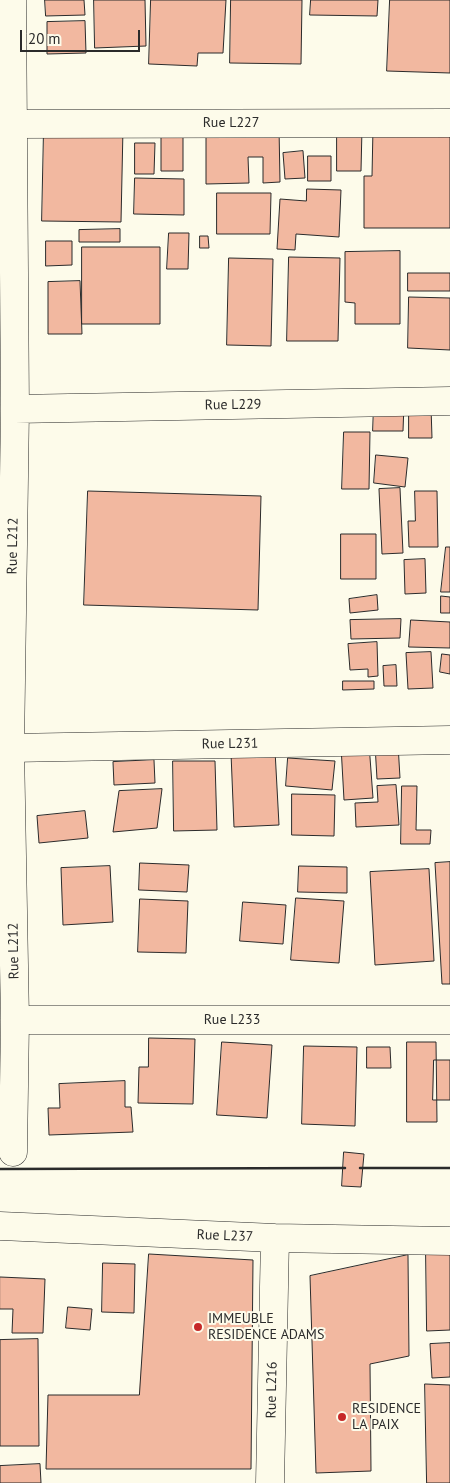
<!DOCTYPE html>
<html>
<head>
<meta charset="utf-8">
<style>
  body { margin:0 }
  #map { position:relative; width:450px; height:1483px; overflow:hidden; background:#fdfbea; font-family:"PT Sans",sans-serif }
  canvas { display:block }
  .scale { position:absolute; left:20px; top:30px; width:120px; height:22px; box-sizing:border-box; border:2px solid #2b2b2b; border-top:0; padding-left:6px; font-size:15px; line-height:18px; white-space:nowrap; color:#2b2b2b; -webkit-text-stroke:4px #fdfbea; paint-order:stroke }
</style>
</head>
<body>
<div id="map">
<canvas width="450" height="1483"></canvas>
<div class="scale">20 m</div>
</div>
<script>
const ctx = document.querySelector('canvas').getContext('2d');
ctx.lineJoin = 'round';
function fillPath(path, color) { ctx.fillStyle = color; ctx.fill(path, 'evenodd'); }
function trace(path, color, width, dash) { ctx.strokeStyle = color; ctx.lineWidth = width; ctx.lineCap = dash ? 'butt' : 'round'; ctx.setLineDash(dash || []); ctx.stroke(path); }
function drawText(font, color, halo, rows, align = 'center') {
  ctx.font = font + ' "PT Sans",sans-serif'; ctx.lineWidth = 4; ctx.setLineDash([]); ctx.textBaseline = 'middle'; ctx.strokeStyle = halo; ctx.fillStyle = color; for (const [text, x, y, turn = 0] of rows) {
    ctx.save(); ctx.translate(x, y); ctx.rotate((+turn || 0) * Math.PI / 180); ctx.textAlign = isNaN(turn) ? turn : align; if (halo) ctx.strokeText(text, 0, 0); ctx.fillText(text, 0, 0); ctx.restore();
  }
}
const building = new Path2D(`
  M 45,0 L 84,0 L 85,15 L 46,16 Z
  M 94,0 L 145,0 L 146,46 L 95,48 Z
  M 151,0 L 226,0 L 223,53 L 198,53 L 197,66 L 149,64 Z
  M 231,0 L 302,0 L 301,64 L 230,63 Z
  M 311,0 L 378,0 L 377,16 L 310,15 Z
  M 390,0 L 450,0 L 450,73 L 387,71 Z
  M 85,21 L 86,53 L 47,54 L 47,22 Z
  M 44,127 L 123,128 L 121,222 L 42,221 Z
  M 279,127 L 280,182 L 263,183 L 263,157 L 248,157 L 249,183 L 206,184 L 206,128 Z
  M 450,127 L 450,228 L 364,228 L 364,176 L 372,176 L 373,128 Z
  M 337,128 L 362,128 L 361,171 L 337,171 Z
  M 183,136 L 183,171 L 161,171 L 161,137 Z
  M 135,143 L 155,143 L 154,174 L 135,174 Z
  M 303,151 L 305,178 L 285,179 L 283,153 Z
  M 308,156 L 331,156 L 331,181 L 308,181 Z
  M 135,178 L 184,179 L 184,215 L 134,214 Z
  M 307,189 L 341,190 L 339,237 L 296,234 L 295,250 L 277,249 L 280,199 L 306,201 Z
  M 217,193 L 271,193 L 270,234 L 217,234 Z
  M 120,229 L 120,242 L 79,242 L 79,230 Z
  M 169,233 L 189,233 L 188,269 L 167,269 Z
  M 200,236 L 208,236 L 209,248 L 200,248 Z
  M 46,241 L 72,241 L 72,265 L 46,266 Z
  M 82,247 L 160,247 L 160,324 L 82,324 Z
  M 400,251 L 400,324 L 355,324 L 355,303 L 345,302 L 345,252 Z
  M 289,257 L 340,258 L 338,341 L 287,341 Z
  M 229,258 L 273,259 L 271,346 L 227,345 Z
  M 408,273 L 450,273 L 450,291 L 408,291 Z
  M 80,281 L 82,334 L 48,334 L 48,282 Z
  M 409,297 L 450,298 L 450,350 L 408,348 Z
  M 374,404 L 404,404 L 403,431 L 373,431 Z
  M 409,407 L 431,407 L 432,438 L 409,438 Z
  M 344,432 L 370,432 L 369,489 L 342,489 Z
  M 376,455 L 408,458 L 405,487 L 374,483 Z
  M 400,488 L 403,553 L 382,554 L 379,489 Z
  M 88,491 L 261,496 L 258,610 L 84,605 Z
  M 415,491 L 437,491 L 438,547 L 409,547 L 408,521 L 415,521 Z
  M 341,534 L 376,534 L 376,579 L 341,579 Z
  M 446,547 L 450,547 L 450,592 L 441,592 Z
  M 425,559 L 426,593 L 405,594 L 404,560 Z
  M 377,595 L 378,610 L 350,613 L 349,599 Z
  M 441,596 L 450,597 L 450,613 L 441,613 Z
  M 401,619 L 400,638 L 351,639 L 350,620 Z
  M 411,620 L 450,622 L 450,648 L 409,647 Z
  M 377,642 L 378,676 L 368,677 L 368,669 L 350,670 L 348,644 Z
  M 431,652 L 433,688 L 408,689 L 406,653 Z
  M 442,654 L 450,655 L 450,674 L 440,672 Z
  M 396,665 L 397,686 L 384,686 L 383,666 Z
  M 343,681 L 374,681 L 374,689 L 343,690 Z
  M 369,744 L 373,798 L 344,800 L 341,746 Z
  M 398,744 L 400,778 L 377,779 L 375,745 Z
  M 275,750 L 279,825 L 234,827 L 231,753 Z
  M 288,758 L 335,761 L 332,790 L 286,786 Z
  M 154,760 L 155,783 L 114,785 L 113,762 Z
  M 173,761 L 215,761 L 217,830 L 174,831 Z
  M 396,785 L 399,825 L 356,827 L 355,803 L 378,802 L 377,786 Z
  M 402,786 L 417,786 L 416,830 L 431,830 L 430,844 L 401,844 Z
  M 162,789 L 157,828 L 113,832 L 119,791 Z
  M 292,794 L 335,795 L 334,836 L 292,835 Z
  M 85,811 L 88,838 L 39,843 L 37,816 Z
  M 450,862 L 450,984 L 442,984 L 435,863 Z
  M 140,863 L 189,865 L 187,892 L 139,890 Z
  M 110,866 L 113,922 L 63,925 L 61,868 Z
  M 299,866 L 347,867 L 347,893 L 298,892 Z
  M 429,869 L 434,961 L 375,965 L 370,872 Z
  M 296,898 L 344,901 L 339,963 L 291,960 Z
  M 140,899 L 188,901 L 186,953 L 138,952 Z
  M 243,902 L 286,905 L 283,944 L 240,941 Z
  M 149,1038 L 195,1039 L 193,1104 L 138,1103 L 139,1067 L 148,1067 Z
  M 222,1042 L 272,1045 L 267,1118 L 217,1115 Z
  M 407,1042 L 436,1042 L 437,1122 L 407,1122 Z
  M 304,1046 L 357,1047 L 355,1126 L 302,1124 Z
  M 367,1047 L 390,1047 L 391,1068 L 367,1068 Z
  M 434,1060 L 450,1060 L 450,1100 L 433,1100 Z
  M 125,1081 L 125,1107 L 131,1107 L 133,1132 L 49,1135 L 48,1108 L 60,1108 L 59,1084 Z
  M 344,1152 L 364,1154 L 361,1187 L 342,1186 Z
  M 149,1254 L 253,1260 L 251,1469 L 46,1469 L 48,1395 L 139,1395 Z
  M 426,1254 L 450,1254 L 450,1330 L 427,1331 Z
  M 408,1255 L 409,1356 L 370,1364 L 371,1471 L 316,1473 L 310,1276 Z
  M 103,1263 L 135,1264 L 134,1313 L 102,1312 Z
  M 0,1277 L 45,1279 L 43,1333 L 12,1333 L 13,1309 L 0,1309 Z
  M 68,1307 L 92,1309 L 90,1330 L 66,1328 Z
  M 38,1339 L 39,1446 L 0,1446 L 0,1340 Z
  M 450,1343 L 450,1377 L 432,1378 L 430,1344 Z
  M 425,1384 L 450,1385 L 450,1483 L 427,1483 Z
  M 40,1464 L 41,1483 L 0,1483 L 0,1466 Z`);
const street = new Path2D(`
  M 12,0 L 15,409 L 10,748 L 15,1020 L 13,1152
  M 12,124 L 450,123
  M 15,409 L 450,401
  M 10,748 L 450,740
  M 15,1020 L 450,1020
  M 0,1226 L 275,1238 L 450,1241
  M 270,1483 L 275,1238`);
const wall = new Path2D(`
  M 360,1168 L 450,1168
  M 0,1169 L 345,1168`);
const markers = [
  [198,1327,5,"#c62828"],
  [342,1417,5,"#c62828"]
];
const streetNames = [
  ["Rue L227",231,123],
  ["Rue L229",233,405,-1],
  ["Rue L212",13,546,-89],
  ["Rue L231",230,744,-1],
  ["Rue L212",14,951,-91],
  ["Rue L233",232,1020],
  ["Rue L237",225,1236,2],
  ["Rue L216",272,1390,-89]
];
const poiNames = [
  ["IMMEUBLE",208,1319],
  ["RESIDENCE ADAMS",208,1335],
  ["RESIDENCE",352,1409],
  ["LA PAIX",352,1425]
];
fillPath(building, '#f2b8a0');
trace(building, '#2b2b2b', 1);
trace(street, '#2b2b2b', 29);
trace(street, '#fdfbea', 28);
trace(wall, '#2b2b2b', 2.5);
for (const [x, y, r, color] of markers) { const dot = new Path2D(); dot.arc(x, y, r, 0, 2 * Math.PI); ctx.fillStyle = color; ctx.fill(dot); trace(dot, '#fdfbea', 2); }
drawText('14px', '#2b2b2b', '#fdfbea', streetNames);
drawText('14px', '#2b2b2b', '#fdfbea', poiNames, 'left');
</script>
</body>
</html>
